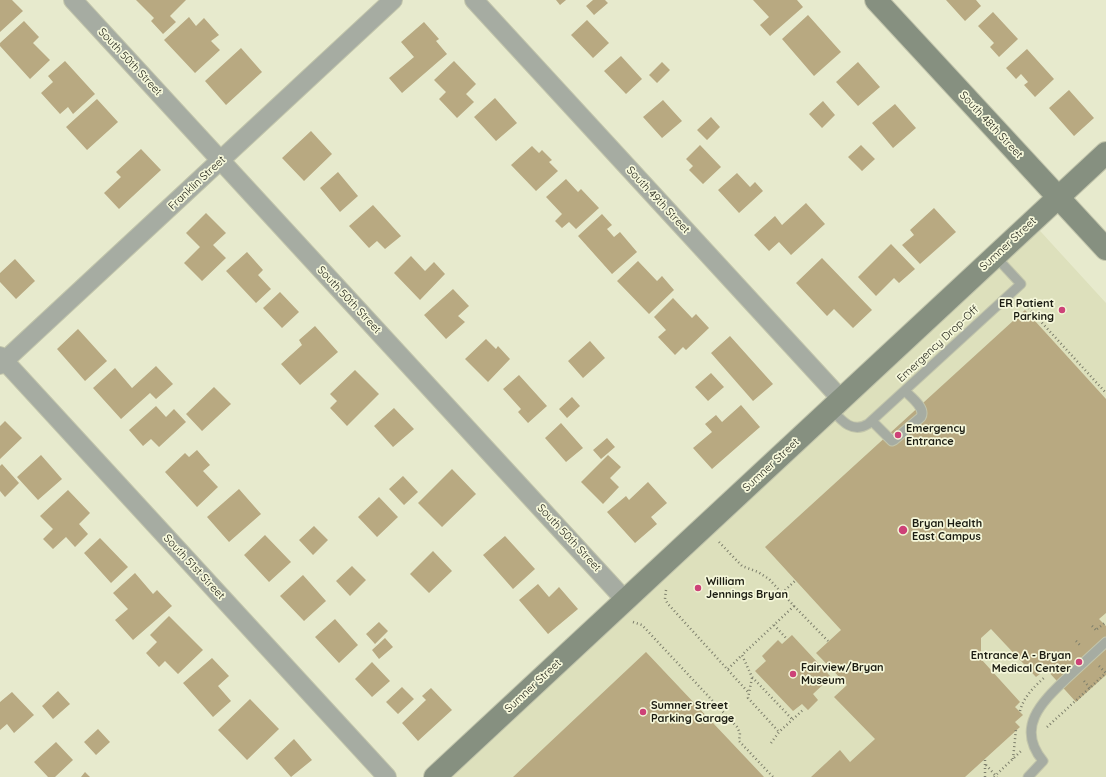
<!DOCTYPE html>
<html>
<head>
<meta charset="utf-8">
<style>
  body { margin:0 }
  canvas { display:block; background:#e7eacd }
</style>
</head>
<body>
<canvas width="1106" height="777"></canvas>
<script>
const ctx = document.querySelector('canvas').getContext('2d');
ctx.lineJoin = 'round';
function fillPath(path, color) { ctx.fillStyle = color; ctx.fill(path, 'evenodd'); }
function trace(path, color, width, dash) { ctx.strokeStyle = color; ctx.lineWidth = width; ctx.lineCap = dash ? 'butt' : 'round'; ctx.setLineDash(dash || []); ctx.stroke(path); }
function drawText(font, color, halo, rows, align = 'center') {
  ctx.font = font + ' Quicksand,sans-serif'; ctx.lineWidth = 3.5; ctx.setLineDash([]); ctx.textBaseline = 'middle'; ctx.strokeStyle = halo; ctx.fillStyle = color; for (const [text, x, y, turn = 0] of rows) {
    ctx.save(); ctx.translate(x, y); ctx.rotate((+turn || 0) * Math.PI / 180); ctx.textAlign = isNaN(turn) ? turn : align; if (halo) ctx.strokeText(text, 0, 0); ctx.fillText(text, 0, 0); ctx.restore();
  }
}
const built = new Path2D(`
  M 1031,221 L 1106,303 L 1106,777 L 435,777 Z`);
const building = new Path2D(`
  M 0,0 L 12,0 L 23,11 L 0,32 Z
  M 136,0 L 186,0 L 170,16 L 176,22 L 163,34 L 151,21 L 154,18 Z
  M 556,0 L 566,0 L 560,5 Z
  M 593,0 L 605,0 L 608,3 L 594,15 L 586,6 Z
  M 753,0 L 797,0 L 803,7 L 770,36 L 760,25 L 769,17 Z
  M 946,0 L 976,0 L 981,6 L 965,21 Z
  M 993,12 L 1018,39 L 999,57 L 990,47 L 994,43 L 978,26 Z
  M 808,15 L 841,52 L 814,76 L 782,39 Z
  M 189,17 L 196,26 L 204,18 L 219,35 L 211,41 L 220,50 L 195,73 L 164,40 Z
  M 587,20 L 609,43 L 593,58 L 571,35 Z
  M 24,21 L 39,37 L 33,43 L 50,60 L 30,79 L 0,46 L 0,43 Z
  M 424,22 L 439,39 L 436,41 L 447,54 L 402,93 L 389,78 L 414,57 L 401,42 Z
  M 241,48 L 262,72 L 226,105 L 205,81 Z
  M 1027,49 L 1054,79 L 1035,97 L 1024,85 L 1028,82 L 1021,74 L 1016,79 L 1006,68 Z
  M 621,56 L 642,79 L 626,94 L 604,71 Z
  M 65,61 L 95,94 L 73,114 L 68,107 L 60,114 L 41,93 L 53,82 L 48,76 Z
  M 454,61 L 476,84 L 466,94 L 474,102 L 457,118 L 439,99 L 446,92 L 434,80 Z
  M 662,62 L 670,70 L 657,83 L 649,75 Z
  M 858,62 L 880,87 L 858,106 L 836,82 Z
  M 1069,90 L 1094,118 L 1074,136 L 1049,108 Z
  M 495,98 L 517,123 L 496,141 L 474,117 Z
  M 97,99 L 118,122 L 87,150 L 66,127 Z
  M 663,100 L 682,121 L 662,138 L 643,117 Z
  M 823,101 L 835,115 L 822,128 L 809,114 Z
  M 895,104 L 916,128 L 893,148 L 872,123 Z
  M 711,117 L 720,127 L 707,140 L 697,130 Z
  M 311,131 L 332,154 L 304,181 L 282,158 Z
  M 700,145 L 721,167 L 703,184 L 689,170 L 693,166 L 686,159 Z
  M 861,145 L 875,159 L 862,171 L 848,157 Z
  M 532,146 L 539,153 L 542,150 L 552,160 L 549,162 L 558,171 L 536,191 L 511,165 Z
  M 141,149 L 161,170 L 119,209 L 104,193 L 121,177 L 116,172 Z
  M 338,172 L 358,196 L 340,212 L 320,188 Z
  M 737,173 L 750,187 L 755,182 L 763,191 L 739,213 L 718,190 Z
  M 566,179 L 578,192 L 581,189 L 599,208 L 576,229 L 569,222 L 562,228 L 555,221 L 562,214 L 546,197 Z
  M 806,203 L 825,224 L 791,255 L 779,242 L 769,251 L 754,235 L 775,216 L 782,225 Z
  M 373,205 L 401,236 L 385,249 L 377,241 L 369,248 L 349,226 Z
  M 934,208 L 956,232 L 920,264 L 902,245 L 914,235 L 910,230 Z
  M 206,213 L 226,233 L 213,245 L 226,258 L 202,281 L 184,263 L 200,247 L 186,233 Z
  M 602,214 L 612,225 L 607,229 L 614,237 L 620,232 L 637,252 L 612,274 L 578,236 Z
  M 891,244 L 915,269 L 899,283 L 894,278 L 876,296 L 858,277 Z
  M 247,252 L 263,270 L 258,275 L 271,289 L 256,303 L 226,271 Z
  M 411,256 L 425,271 L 434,262 L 445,274 L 420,300 L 394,273 Z
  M 822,258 L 872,310 L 853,328 L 834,309 L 827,316 L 796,283 Z
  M 15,259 L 35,281 L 16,299 L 0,282 L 0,273 Z
  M 638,261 L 657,281 L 662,276 L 674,290 L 649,314 L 617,281 Z
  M 453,289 L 469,306 L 458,316 L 465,322 L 446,339 L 424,315 Z
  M 280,292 L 299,312 L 282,328 L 263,308 Z
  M 673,298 L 692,318 L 696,314 L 709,328 L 686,350 L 683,347 L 675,355 L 658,337 L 666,330 L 654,317 Z
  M 1025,310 L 1106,399 L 1106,613 L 1099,619 L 1106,626 L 1106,675 L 1076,702 L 1046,669 L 1036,677 L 991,629 L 981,638 L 981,659 L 1020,702 L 1015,707 L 1023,715 L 1015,722 L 1020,727 L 965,777 L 811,777 L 840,750 L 850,762 L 875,739 L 834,697 L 847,685 L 816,653 L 841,630 L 765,547 Z
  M 315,326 L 338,352 L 300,385 L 281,364 L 302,345 L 299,340 Z
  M 78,329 L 107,361 L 85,381 L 57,349 Z
  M 730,336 L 773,384 L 753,401 L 711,353 Z
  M 486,339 L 496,349 L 498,346 L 510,359 L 488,382 L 465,359 Z
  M 590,341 L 605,358 L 583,378 L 568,361 Z
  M 156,366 L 173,384 L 156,399 L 150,393 L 121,419 L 93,388 L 115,368 L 132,388 Z
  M 355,370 L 379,394 L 347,426 L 330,408 L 337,401 L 330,394 Z
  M 711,373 L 724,387 L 708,401 L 695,387 Z
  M 519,375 L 547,406 L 528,423 L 518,412 L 521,409 L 503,389 Z
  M 214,387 L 231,404 L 202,431 L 186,414 Z
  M 572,397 L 580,406 L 567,418 L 559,409 Z
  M 741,405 L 760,427 L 712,469 L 693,448 L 712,432 L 705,424 L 716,415 L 722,422 Z
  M 156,406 L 166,417 L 174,409 L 186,422 L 159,447 L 151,439 L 143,446 L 129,430 Z
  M 394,408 L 414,429 L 393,447 L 374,426 Z
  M 5,421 L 22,438 L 0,459 L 0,426 Z
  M 561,423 L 583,448 L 566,462 L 545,438 Z
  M 607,438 L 615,447 L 601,459 L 593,450 Z
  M 197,450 L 210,465 L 203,471 L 218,487 L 197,507 L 165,472 L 185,453 L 189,457 Z
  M 41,455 L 62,479 L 38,500 L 17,477 Z
  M 608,455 L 621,467 L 610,478 L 619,487 L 603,504 L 581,482 Z
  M 2,464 L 19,483 L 5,497 L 0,491 L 0,466 Z
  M 452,469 L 476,494 L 442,527 L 418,503 Z
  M 403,476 L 418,492 L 404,505 L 389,489 Z
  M 648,482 L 667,503 L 651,517 L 657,524 L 635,543 L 607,512 L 626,496 L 629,500 Z
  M 239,489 L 261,514 L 229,542 L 207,517 Z
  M 68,490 L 90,513 L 79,524 L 88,534 L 75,547 L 66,537 L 53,549 L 43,539 L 53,529 L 40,516 Z
  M 379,497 L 398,517 L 377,537 L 358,517 Z
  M 314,526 L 328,540 L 313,555 L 299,540 Z
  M 265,535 L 291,562 L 269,582 L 244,555 Z
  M 505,536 L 535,569 L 513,589 L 483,555 Z
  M 100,538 L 128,567 L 111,583 L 84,553 Z
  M 433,551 L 452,571 L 429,593 L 410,574 Z
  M 352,566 L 366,580 L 350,596 L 336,581 Z
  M 135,573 L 153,594 L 157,590 L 172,606 L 133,640 L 115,620 L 128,609 L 113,593 Z
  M 303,575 L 326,601 L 304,621 L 280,596 Z
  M 538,584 L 549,597 L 559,587 L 578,609 L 548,634 L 519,600 Z
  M 169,616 L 203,650 L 178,674 L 165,661 L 159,667 L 146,653 L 157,642 L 150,635 Z
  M 335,619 L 358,645 L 339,663 L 315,637 Z
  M 379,622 L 388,631 L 375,644 L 366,634 Z
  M 792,635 L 831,677 L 813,694 L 818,700 L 808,710 L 802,704 L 793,711 L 755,671 L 766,661 L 762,656 L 778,640 L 782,644 Z
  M 385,638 L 393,647 L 379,659 L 372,650 Z
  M 646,652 L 764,777 L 513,777 Z
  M 212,658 L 229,676 L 218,686 L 231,701 L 213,717 L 183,683 Z
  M 372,662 L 390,681 L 372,697 L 355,679 Z
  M 402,687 L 414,699 L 398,714 L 386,702 Z
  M 431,688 L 452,710 L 418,741 L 402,723 L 426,700 L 422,696 Z
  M 58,691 L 70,704 L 53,719 L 42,706 Z
  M 12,692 L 34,715 L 14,733 L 7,724 L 0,730 L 0,702 Z
  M 250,699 L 279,729 L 247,760 L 218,730 Z
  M 98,729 L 110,742 L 96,755 L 84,742 Z
  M 294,739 L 312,760 L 291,777 L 274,758 Z
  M 56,742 L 73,760 L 55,777 L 48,777 L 34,762 Z
  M 85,772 L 90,777 L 81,777 Z`);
const path = new Path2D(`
  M 1023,302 L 1106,393
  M 719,542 L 742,566 L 758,572 L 769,579 L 794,606 L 742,655 L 752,677 L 793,720
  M 666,590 L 665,599 L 668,604 L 748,692
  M 782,593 L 796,580
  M 794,606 L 828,641
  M 633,622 L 642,625 L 737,727 L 740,733 L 739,741 L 773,777
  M 774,625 L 786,638
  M 1092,626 L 1096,630
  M 1097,629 L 1106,622
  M 1076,641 L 1081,646
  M 1060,656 L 1065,661
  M 1099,666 L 1106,673
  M 728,669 L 742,655
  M 752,678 L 748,698 L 779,732
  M 1084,681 L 1090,688
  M 1020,711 C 1024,696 1034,687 1045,677
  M 1047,727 L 1106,673
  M 771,743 L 779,732 L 804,709
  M 1013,759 L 1016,729
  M 986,765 L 997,777
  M 985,777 L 985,758
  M 994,777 L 1022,750`);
const lane = new Path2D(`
  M 831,409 C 841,420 852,434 868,424 L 1021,284 L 995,256
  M 872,421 L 892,441 L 894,440 L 921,417 C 926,408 911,397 905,391
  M 1028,777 L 1043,761 C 1015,727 1042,702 1067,678 C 1080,666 1093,654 1106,642`);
const street = new Path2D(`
  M 73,0 L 625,600
  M 474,0 L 841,399
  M 0,356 L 387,777
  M 0,365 L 393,0`);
const secondary = new Path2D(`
  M 876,0 L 1106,249
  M 435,777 L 1106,153`);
const markers = [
  [1062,310,4,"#cd4278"],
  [898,435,4,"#cd4278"],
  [903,530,5,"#cd4278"],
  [698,588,4,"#cd4278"],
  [1079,662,4,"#cd4278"],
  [793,674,4,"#cd4278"],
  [643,712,4,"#cd4278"]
];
const streetNames = [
  ["South 50th Street",130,62,47],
  ["South 48th Street",991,125,47],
  ["Franklin Street",197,183,-43],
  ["South 49th Street",658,200,47],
  ["Sumner Street",1008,244,-43],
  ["South 50th Street",349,300,47],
  ["Emergency Drop-Off",938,344,-43],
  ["Sumner Street",771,465,-43],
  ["South 50th Street",569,538,47],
  ["South 51st Street",194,567,47],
  ["Sumner Street",533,686,-43]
];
const poiNames = [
  ["ER Patient",1054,304,"right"],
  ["Parking",1054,317,"right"],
  ["Emergency",906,429],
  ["Entrance",906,442],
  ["Bryan Health",912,524],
  ["East Campus",912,537],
  ["William",706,582],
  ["Jennings Bryan",706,595],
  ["Entrance A - Bryan",1071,656,"right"],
  ["Medical Center",1071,669,"right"],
  ["Fairview/Bryan",801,668],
  ["Museum",801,681],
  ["Sumner Street",651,706],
  ["Parking Garage",651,719]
];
fillPath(built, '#dde0bc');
fillPath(building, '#b8a981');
trace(lane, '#c2c5ab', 11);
trace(street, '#c2c5ab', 20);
trace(secondary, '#c2c5ab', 24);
trace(path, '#7c7e6b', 2.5, [1, 3]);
trace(lane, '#a6aca2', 9);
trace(street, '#a6aca2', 18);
trace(secondary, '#869080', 22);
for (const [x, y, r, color] of markers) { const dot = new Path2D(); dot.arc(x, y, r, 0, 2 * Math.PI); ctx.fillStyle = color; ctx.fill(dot); trace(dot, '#f5f7da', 1.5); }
drawText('11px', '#1b1c12', '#f5f7da', streetNames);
drawText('bold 11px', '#1b1c12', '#f5f7da', poiNames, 'left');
</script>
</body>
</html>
